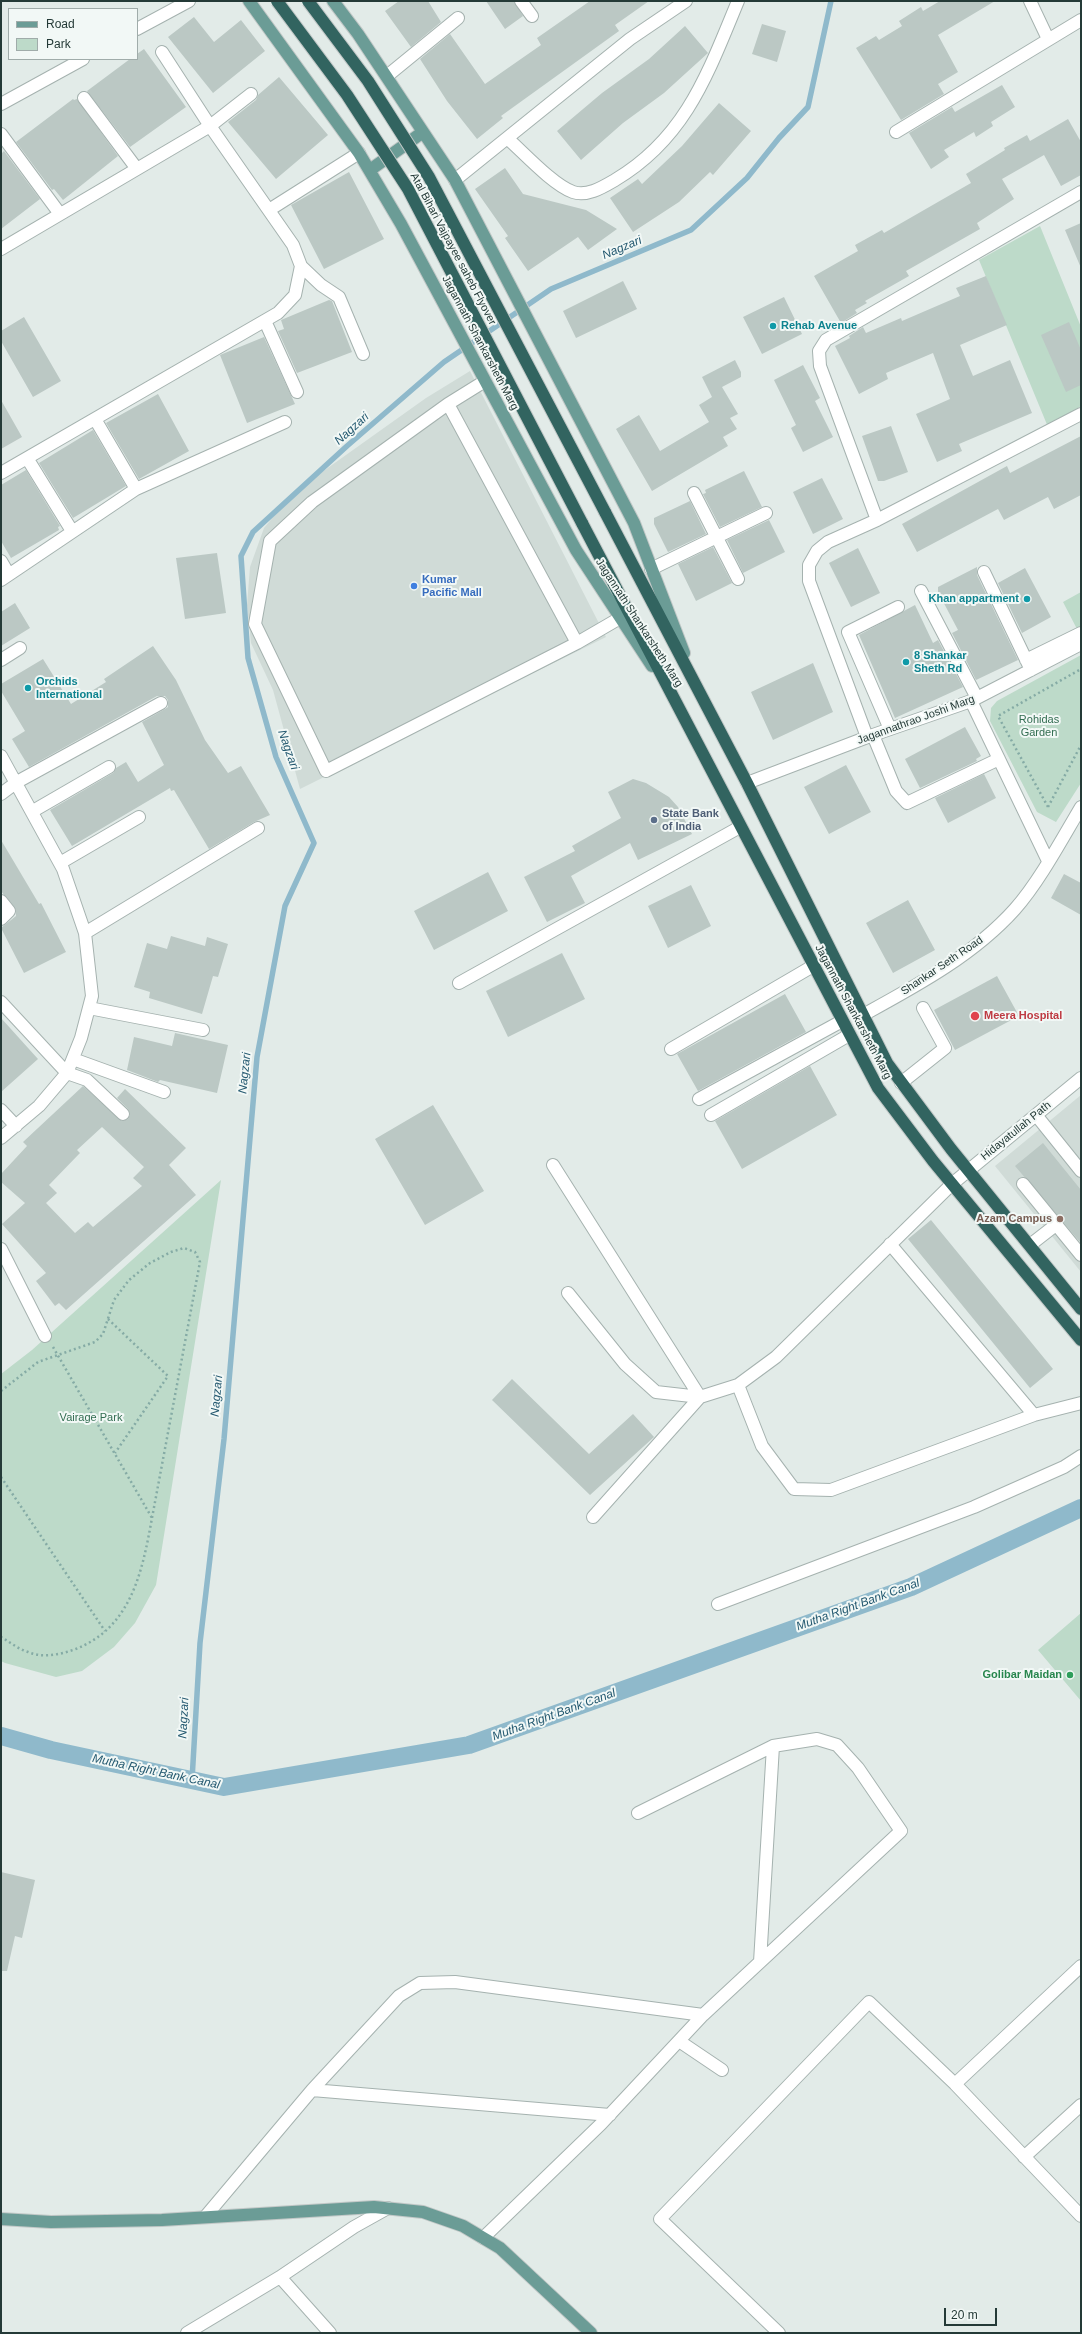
<!DOCTYPE html>
<html>
<head>
<meta charset="utf-8">
<style>
  body { margin:0 }
  #map { position:relative; width:1082px; height:2334px; overflow:hidden; background:#e2ebe8; font-family:Helvetica,sans-serif }
  canvas { display:block }
  .frame { position:absolute; inset:0; border:2px solid #243a37; pointer-events:none }
  .legend { position:absolute; left:8px; top:8px; width:130px; height:52px; box-sizing:border-box; background:#f2f8f6; border:1px solid #a0acaa; margin:0; padding:5px 7px; list-style:none; font-size:12px; color:#243a37 }
  .legend li { display:flex; align-items:center; gap:8px; height:20px }
  .legend b { width:20px; border:1px solid #a0acaa }
  .scale { position:absolute; left:944px; top:2308px; width:53px; height:18px; box-sizing:border-box; border:2px solid #243a37; border-top:0; padding-left:5px; font-size:12px; line-height:14px; white-space:nowrap; color:#243a37; -webkit-text-stroke:3px #f2f8f6; paint-order:stroke }
</style>
</head>
<body>
<div id="map">
<canvas width="1082" height="2334"></canvas>
<div class="frame"></div>
<ul class="legend">
<li><b style="height:5px;background:#6b9c96"></b>Road</li>
<li><b style="height:11px;background:#bddac9"></b>Park</li>
</ul>
<div class="scale">20 m</div>
</div>
<script>
const ctx = document.querySelector('canvas').getContext('2d');
ctx.lineJoin = 'round';
function fillPath(path, color) { ctx.fillStyle = color; ctx.fill(path, 'evenodd'); }
function trace(path, color, width, dash) { ctx.strokeStyle = color; ctx.lineWidth = width; ctx.lineCap = dash ? 'butt' : 'round'; ctx.setLineDash(dash || []); ctx.stroke(path); }
function drawText(font, color, halo, rows, align = 'center') {
  ctx.font = font + ' Helvetica,sans-serif'; ctx.lineWidth = 4; ctx.setLineDash([]); ctx.textBaseline = 'middle'; ctx.strokeStyle = halo; ctx.fillStyle = color; for (const [text, x, y, turn = 0] of rows) {
    ctx.save(); ctx.translate(x, y); ctx.rotate((+turn || 0) * Math.PI / 180); ctx.textAlign = isNaN(turn) ? turn : align; if (halo) ctx.strokeText(text, 0, 0); ctx.fillText(text, 0, 0); ctx.restore();
  }
}
const built = new Path2D(`
  M 470,371 L 606,637 L 300,789 L 273,690 L 251,643 L 247,605 L 250,567 L 264,528 L 294,492 L 426,398 Z
  M 1081,1095 L 1081,1272 L 995,1166 Z`);
const green = new Path2D(`
  M 1040,226 L 1081,327 L 1081,406 L 1048,427 L 979,260 Z
  M 1081,592 L 1081,627 L 1077,629 L 1063,602 Z
  M 1081,655 L 1081,783 L 1056,822 L 1037,812 L 990,721 L 991,708 L 997,701 Z
  M 221,1180 L 156,1585 L 135,1623 L 114,1647 L 82,1671 L 56,1677 L 5,1663 L 1,1661 L 1,1374 L 32,1350 Z
  M 1081,1613 L 1081,1701 L 1038,1650 Z`);
const stream = new Path2D(`
  M 192,1780 L 200,1643 L 224,1439 L 257,1057 L 285,906 L 314,843 L 276,757 L 248,658 L 241,556 L 253,532 L 347,446 L 444,362 L 551,289 L 691,230 L 747,178 L 779,138 L 808,107 L 831,1`);
const canal = new Path2D(`
  M 1,1736 L 51,1750 L 224,1787 L 469,1745 L 911,1587 L 1081,1508`);
const building = new Path2D(`
  M 399,1 L 428,1 L 441,22 L 411,47 L 385,11 Z
  M 486,1 L 514,1 L 523,16 L 505,29 Z
  M 590,1 L 649,1 L 615,25 L 619,31 L 501,116 L 503,118 L 477,139 L 447,101 L 420,59 L 450,34 L 485,84 L 541,45 L 537,38 Z
  M 940,1 L 995,1 L 938,35 L 958,72 L 938,84 L 944,94 L 901,120 L 856,48 L 876,36 L 879,40 L 902,26 L 899,21 L 921,7 L 923,11 Z
  M 194,17 L 214,42 L 241,20 L 265,51 L 213,93 L 168,37 Z
  M 762,24 L 786,31 L 777,62 L 752,54 Z
  M 685,26 L 708,53 L 664,93 L 623,123 L 581,160 L 557,131 L 602,93 L 649,59 Z
  M 144,49 L 186,107 L 130,147 L 87,91 L 130,59 L 137,59 L 137,54 Z
  M 279,77 L 328,135 L 276,179 L 228,122 L 256,100 L 258,95 Z
  M 1002,85 L 1015,107 L 991,122 L 993,126 L 976,137 L 974,132 L 944,150 L 949,157 L 931,169 L 909,133 L 952,107 L 955,112 Z
  M 73,99 L 74,100 L 77,99 L 118,156 L 63,200 L 54,189 L 52,190 L 16,142 Z
  M 719,103 L 751,131 L 713,175 L 710,172 L 679,202 L 633,232 L 610,198 L 638,179 L 642,184 L 682,146 Z
  M 1068,119 L 1081,142 L 1081,175 L 1061,186 L 1044,155 L 1002,179 L 1014,199 L 977,223 L 980,229 L 906,271 L 909,276 L 865,301 L 867,303 L 855,310 L 857,313 L 841,323 L 814,276 L 858,251 L 855,245 L 882,230 L 884,233 L 971,183 L 966,174 L 1005,150 L 1004,148 L 1027,135 L 1030,141 Z
  M 4,151 L 40,199 L 1,229 L 1,154 Z
  M 505,168 L 523,194 L 586,210 L 617,229 L 588,250 L 578,237 L 528,271 L 505,238 L 508,236 L 475,189 Z
  M 349,172 L 384,239 L 324,269 L 291,205 Z
  M 1081,223 L 1081,268 L 1065,230 Z
  M 986,276 L 1007,325 L 960,345 L 973,376 L 1010,360 L 1032,413 L 959,444 L 962,451 L 937,462 L 916,414 L 950,399 L 933,353 L 886,373 L 888,379 L 859,394 L 835,346 L 850,338 L 849,336 L 863,327 L 866,333 L 901,318 L 902,321 L 960,296 L 956,288 Z
  M 623,281 L 637,309 L 576,338 L 563,311 Z
  M 784,297 L 802,334 L 762,354 L 743,317 Z
  M 329,300 L 332,301 L 352,352 L 297,373 L 278,331 L 284,329 L 281,320 Z
  M 24,317 L 61,381 L 33,397 L 1,341 L 1,331 Z
  M 1069,322 L 1081,350 L 1081,385 L 1066,392 L 1041,335 Z
  M 264,337 L 295,404 L 247,423 L 220,355 Z
  M 735,360 L 741,372 L 741,377 L 722,387 L 738,414 L 730,418 L 737,429 L 723,437 L 728,446 L 652,491 L 616,429 L 639,415 L 660,451 L 709,422 L 699,405 L 712,397 L 702,377 Z
  M 803,365 L 820,398 L 815,401 L 833,437 L 803,452 L 791,428 L 796,425 L 774,380 Z
  M 158,394 L 189,451 L 139,479 L 106,423 Z
  M 1,400 L 22,437 L 1,449 Z
  M 891,426 L 908,472 L 884,481 L 878,481 L 862,436 Z
  M 93,430 L 126,486 L 73,518 L 39,463 Z
  M 1081,436 L 1081,495 L 1054,509 L 1048,497 L 1004,520 L 998,509 L 917,552 L 902,524 L 1007,466 L 1010,473 Z
  M 26,470 L 60,526 L 58,527 L 59,530 L 11,558 L 1,541 L 1,485 Z
  M 744,471 L 762,507 L 720,527 L 703,494 L 706,493 L 705,490 Z
  M 822,478 L 843,519 L 813,534 L 793,492 Z
  M 690,501 L 706,534 L 668,552 L 654,524 L 654,518 Z
  M 769,520 L 785,552 L 743,573 L 727,540 Z
  M 713,547 L 732,583 L 696,601 L 678,564 Z
  M 858,548 L 880,593 L 851,607 L 829,563 Z
  M 217,553 L 226,613 L 185,619 L 176,558 Z
  M 977,567 L 977,575 L 1018,660 L 976,680 L 952,633 L 958,630 L 938,592 L 938,587 Z
  M 1025,568 L 1051,617 L 1022,633 L 998,583 Z
  M 15,603 L 30,628 L 1,646 L 1,612 Z
  M 915,605 L 933,643 L 938,640 L 963,687 L 895,718 L 859,635 Z
  M 153,646 L 176,680 L 205,740 L 228,773 L 241,766 L 270,815 L 254,822 L 209,849 L 174,790 L 171,791 L 170,788 L 72,846 L 50,810 L 113,773 L 116,768 L 126,762 L 138,782 L 164,765 L 142,722 L 165,709 L 168,707 L 168,700 L 165,696 L 157,696 L 29,767 L 12,739 L 25,731 L 1,691 L 1,684 L 43,659 L 71,704 L 106,682 L 104,679 Z
  M 813,663 L 833,712 L 773,740 L 751,692 Z
  M 965,727 L 981,756 L 976,759 L 977,761 L 920,788 L 905,759 Z
  M 846,765 L 871,812 L 829,834 L 804,787 Z
  M 984,774 L 996,798 L 948,823 L 935,798 Z
  M 633,779 L 646,783 L 669,797 L 678,807 L 692,834 L 638,860 L 630,843 L 571,876 L 585,903 L 547,922 L 524,877 L 575,851 L 572,846 L 621,818 L 608,792 Z
  M 1,840 L 39,904 L 41,903 L 66,952 L 24,973 L 1,928 L 16,916 L 16,910 L 1,891 Z
  M 488,872 L 508,911 L 434,950 L 414,911 Z
  M 1064,874 L 1081,883 L 1081,915 L 1051,898 Z
  M 691,885 L 711,926 L 668,948 L 648,906 Z
  M 908,900 L 935,950 L 893,973 L 866,923 Z
  M 171,936 L 205,946 L 207,937 L 228,944 L 218,977 L 213,976 L 202,1014 L 149,998 L 150,992 L 134,987 L 147,943 L 167,949 Z
  M 562,953 L 585,999 L 508,1037 L 486,991 Z
  M 997,976 L 1019,1016 L 955,1050 L 934,1010 Z
  M 785,994 L 806,1032 L 698,1091 L 677,1054 Z
  M 1,1018 L 38,1059 L 1,1092 Z
  M 175,1033 L 228,1045 L 217,1093 L 160,1080 L 158,1082 L 127,1070 L 134,1037 L 172,1046 Z
  M 810,1066 L 837,1115 L 742,1169 L 715,1121 Z
  M 83,1086 L 122,1121 L 128,1119 L 130,1115 L 128,1109 L 117,1098 L 125,1089 L 186,1148 L 169,1165 L 196,1195 L 66,1310 L 59,1303 L 55,1306 L 36,1281 L 46,1273 L 2,1224 L 25,1203 L 1,1182 L 1,1174 L 27,1146 L 23,1142 ZM 102,1127 L 144,1167 L 133,1178 L 142,1186 L 93,1227 L 88,1222 L 75,1233 L 46,1203 L 57,1193 L 49,1185 L 80,1153 L 77,1150 Z
  M 433,1105 L 484,1191 L 425,1225 L 375,1139 Z
  M 1043,1143 L 1081,1190 L 1081,1243 L 1015,1166 Z
  M 931,1220 L 1053,1369 L 1030,1388 L 908,1239 Z
  M 512,1379 L 589,1454 L 633,1414 L 654,1437 L 590,1495 L 492,1400 Z
  M 1,1872 L 35,1880 L 22,1938 L 15,1936 L 7,1971 L 1,1971 Z`);
const path = new Path2D(`
  M 1048,807 L 998,716 L 1081,669
  M 1048,807 L 1081,745
  M 108,1319 L 168,1376 L 115,1453
  M 53,1347 L 152,1518
  M 1,1391 L 38,1362 L 95,1342 L 103,1334 L 114,1300 L 129,1280 L 150,1263 L 171,1252 L 184,1248 L 195,1252 L 200,1262 L 152,1518 C 142,1573 131,1629 73,1650 C 58,1655 42,1658 28,1652 C 18,1649 10,1642 1,1637
  M 1,1477 L 105,1631`);
const minor = new Path2D(`
  M 521,1 L 532,16
  M 1030,1 L 1048,39
  M 137,29 L 189,1
  M 162,52 L 210,126 L 293,245 L 301,266 L 321,285 L 339,297 L 363,354
  M 387,76 L 458,18
  M 84,98 L 137,169
  M 1,104 L 83,59
  M 896,132 L 1081,20
  M 1,134 L 60,214
  M 507,138 C 523,152 553,185 573,192 C 587,197 603,187 615,180 C 686,138 708,73 738,1
  M 455,180 L 630,39 L 686,1
  M 269,210 L 359,153
  M 1,249 L 210,126 L 251,94
  M 265,321 L 297,392
  M 485,381 L 448,404 L 312,502 L 270,541 L 255,624 L 326,771 L 577,643 L 620,618
  M 448,404 L 577,643
  M 95,419 L 136,489
  M 27,458 L 72,531
  M 1,473 L 278,313 L 295,295 L 301,266
  M 694,493 L 738,579
  M 877,520 L 820,366 L 819,351 L 826,340 L 1081,192
  M 1,561 L 8,573
  M 651,569 L 766,513
  M 984,572 L 1031,670
  M 1,580 L 136,489 L 285,422
  M 921,591 L 977,698
  M 1,660 L 20,648
  M 1026,660 L 1081,633
  M 971,701 L 1048,861
  M 890,729 L 848,632 L 898,607
  M 873,735 L 896,791 L 907,803 L 999,759
  M 867,737 L 809,581 L 809,565 L 817,551 L 828,542 L 877,520 L 1081,414
  M 1,756 L 63,869 L 85,933 L 92,996 L 81,1038 L 67,1073 L 39,1106 L 1,1138
  M 747,783 L 873,735 L 971,701 L 1081,644
  M 1,794 L 17,782 L 161,703
  M 33,811 L 109,767
  M 60,863 L 139,817
  M 1,901 L 9,911 L 1,919
  M 85,933 L 258,828
  M 459,983 L 740,827
  M 1,1002 L 67,1073 L 87,1080 L 123,1114
  M 89,1008 L 203,1030
  M 863,1015 C 916,986 974,955 1015,909 C 1039,882 1062,839 1081,807
  M 671,1049 L 813,966
  M 73,1059 L 164,1092
  M 901,1083 L 945,1048 L 923,1008
  M 699,1099 L 842,1021
  M 1,1110 L 16,1126
  M 711,1115 L 849,1035
  M 1036,1115 L 1081,1171
  M 553,1165 L 700,1397 L 593,1517
  M 1023,1184 L 1081,1255
  M 890,1244 L 1034,1415
  M 1030,1245 L 1057,1224
  M 1,1249 L 45,1336
  M 568,1293 L 625,1364 L 656,1392 L 700,1397 L 738,1385 L 776,1357 L 952,1184 L 1081,1078
  M 738,1385 L 762,1446 L 794,1489 L 831,1490 L 1034,1415 L 1081,1403
  M 718,1604 L 974,1507 L 1064,1467 L 1081,1456
  M 760,1962 L 773,1746
  M 679,2041 L 722,2070
  M 955,2084 L 1081,1966
  M 610,2115 L 312,2090 L 399,1996 L 420,1983 L 455,1982 L 703,2015
  M 1024,2157 L 1081,2105
  M 205,2217 L 312,2090
  M 483,2238 L 601,2124 L 703,2015 L 901,1831 L 858,1768 L 837,1745 L 817,1739 L 773,1746 L 638,1813
  M 280,2277 L 330,2333
  M 187,2333 L 280,2277 L 354,2227 L 388,2208
  M 779,2333 L 660,2219 L 869,2002 L 955,2084 L 1081,2216`);
const major = new Path2D(`
  M 249,1 L 359,153 L 401,224 L 576,550 L 652,666
  M 333,1 L 358,34 L 455,180 L 634,523 L 684,653
  M 370,170 L 423,132
  M 1,2219 L 51,2222 L 162,2220 L 374,2207 L 423,2212 L 463,2226 L 500,2248 L 591,2333`);
const highway = new Path2D(`
  M 605,512 L 747,783 L 887,1063 L 951,1149 L 1081,1309
  M 582,523 L 878,1088 L 933,1161 L 1081,1340`);
const highwayBridge = new Path2D(`
  M 277,1 L 347,95 L 408,189 L 582,523
  M 308,1 L 368,81 L 429,177 L 605,512`);
const markers = [
  [773,326,4,"#0f9aa8"],
  [414,586,4,"#3f7fe0"],
  [1027,599,4,"#0f9aa8"],
  [906,662,4,"#0f9aa8"],
  [28,688,4,"#0f9aa8"],
  [654,820,4,"#5c6f8a"],
  [975,1016,5,"#e0444e"],
  [1060,1219,4,"#8d6e63"],
  [1070,1675,4,"#2e9e5b"]
];
const streetNames = [
  ["Atal Bihari Vajpayee saheb Flyover",453,249,62],
  ["Jagannath Shankarsheth Marg",480,343,62],
  ["Jagannath Shankarsheth Marg",639,623,57],
  ["Jagannathrao Joshi Marg",916,720,-20],
  ["Shankar Seth Road",942,966,-34],
  ["Jagannath Shankarsheth Marg",853,1012,62],
  ["Hidayatullah Path",1016,1131,-39]
];
const cultureNames = [
  ["Rehab Avenue",781,326],
  ["Khan appartment",1019,599,"right"],
  ["8 Shankar",914,656],
  ["Sheth Rd",914,669],
  ["Orchids",36,682],
  ["International",36,695]
];
const shopNames = [
  ["Kumar",422,580],
  ["Pacific Mall",422,593]
];
const parkNames = [
  ["Rohidas",1039,720],
  ["Garden",1039,733],
  ["Vairage Park",91,1418]
];
const serviceNames = [
  ["State Bank",662,814],
  ["of India",662,827]
];
const healthNames = [
  ["Meera Hospital",984,1016]
];
const educationNames = [
  ["Azam Campus",1052,1219]
];
const leisureNames = [
  ["Golibar Maidan",1062,1675]
];
const waterNames = [
  ["Nagzari",622,248,-23],
  ["Nagzari",352,429,-42],
  ["Nagzari",288,750,71],
  ["Nagzari",245,1073,-84],
  ["Nagzari",217,1396,-85],
  ["Mutha Right Bank Canal",858,1605,-20],
  ["Mutha Right Bank Canal",554,1715,-20],
  ["Nagzari",184,1718,-87],
  ["Mutha Right Bank Canal",156,1772,12]
];
fillPath(built, '#d0dbd7');
fillPath(green, '#bddac9');
trace(stream, '#8fb9cb', 5.5);
trace(canal, '#8fb9cb', 18);
fillPath(building, '#bbc8c4');
trace(minor, '#a5b2af', 14);
trace(major, '#c2c8c7', 14);
trace(highway, '#c2c8c7', 14);
trace(path, '#85aba5', 2.5, [2, 3]);
trace(minor, '#fff', 12);
trace(major, '#6b9c96', 12);
trace(highway, '#326460', 12);
trace(highwayBridge, '#c2c8c7', 14, []);
trace(highwayBridge, '#326460', 12);
for (const [x, y, r, color] of markers) { const dot = new Path2D(); dot.arc(x, y, r, 0, 2 * Math.PI); ctx.fillStyle = color; ctx.fill(dot); trace(dot, '#f2f8f6', 1.5); }
drawText('11px', '#243a37', '#f2f8f6', streetNames);
drawText('bold 11px', '#0d838f', '#f2f8f6', cultureNames, 'left');
drawText('bold 11px', '#366cbe', '#f2f8f6', shopNames, 'left');
drawText('11px', '#326d51', '#f2f8f6', parkNames);
drawText('bold 11px', '#4e5e75', '#f2f8f6', serviceNames, 'left');
drawText('bold 11px', '#be3a42', '#f2f8f6', healthNames, 'left');
drawText('bold 11px', '#785e54', '#f2f8f6', educationNames, 'right');
drawText('bold 11px', '#27864d', '#f2f8f6', leisureNames, 'right');
drawText('italic 12px', '#245970', '#f2f8f6', waterNames);
</script>
</body>
</html>
